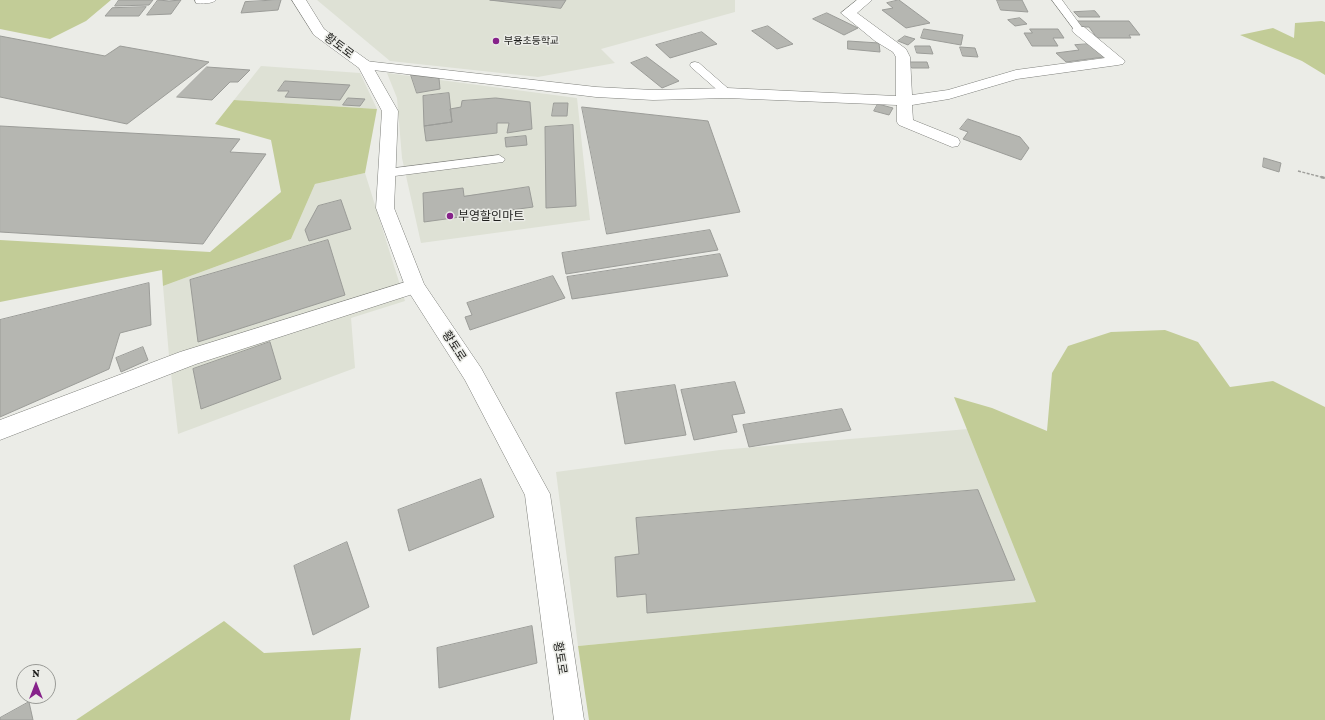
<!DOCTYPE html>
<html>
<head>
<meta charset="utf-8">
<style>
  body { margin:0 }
  #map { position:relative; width:1325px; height:720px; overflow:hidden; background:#ebece7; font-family:"Crimson Pro",serif }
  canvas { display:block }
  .north { position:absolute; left:16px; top:664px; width:40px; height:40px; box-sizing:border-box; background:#ebece7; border:1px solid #999a96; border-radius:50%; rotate:0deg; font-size:11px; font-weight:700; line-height:16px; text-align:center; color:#1e1e1c }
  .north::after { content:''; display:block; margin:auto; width:14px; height:18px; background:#86228a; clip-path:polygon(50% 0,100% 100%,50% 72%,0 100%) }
</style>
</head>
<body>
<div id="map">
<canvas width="1325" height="720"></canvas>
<div class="north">N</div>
</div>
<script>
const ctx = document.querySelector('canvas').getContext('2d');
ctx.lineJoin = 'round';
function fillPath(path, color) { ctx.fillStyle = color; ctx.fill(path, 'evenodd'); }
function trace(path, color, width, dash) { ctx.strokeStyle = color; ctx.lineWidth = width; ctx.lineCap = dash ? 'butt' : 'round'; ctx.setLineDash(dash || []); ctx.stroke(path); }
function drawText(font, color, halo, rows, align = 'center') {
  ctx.font = font + ' "Crimson Pro","Noto Sans KR",serif'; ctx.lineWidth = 3; ctx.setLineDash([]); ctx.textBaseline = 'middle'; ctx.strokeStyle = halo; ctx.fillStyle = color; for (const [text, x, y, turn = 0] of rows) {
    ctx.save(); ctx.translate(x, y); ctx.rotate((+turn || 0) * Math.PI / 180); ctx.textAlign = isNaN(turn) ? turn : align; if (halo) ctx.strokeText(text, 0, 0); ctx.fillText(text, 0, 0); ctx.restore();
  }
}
const built = new Path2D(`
  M 317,0 L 735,0 L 735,12 L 601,49 L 615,63 L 538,77 L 390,61 Z
  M 261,66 L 360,73 L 377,109 L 234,100 Z
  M 387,73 L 577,98 L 590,220 L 421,243 L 402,158 L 397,98 Z
  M 365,173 L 405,301 L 351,318 L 355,368 L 178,434 L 169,356 L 163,286 L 291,239 L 315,184 Z
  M 968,429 L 1037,602 L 578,646 L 556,472 L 720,450 Z`);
const green = new Path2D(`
  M 0,0 L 111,0 L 86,21 L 50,39 L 0,29 Z
  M 1322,21 L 1325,22 L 1325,75 L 1302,61 L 1240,35 L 1273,28 L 1294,38 L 1295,23 Z
  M 234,100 L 377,109 L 365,173 L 315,184 L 291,239 L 163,286 L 162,270 L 0,302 L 0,240 L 210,252 L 281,192 L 271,140 L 215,124 Z
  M 1165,330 L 1198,342 L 1230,387 L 1273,381 L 1325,407 L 1325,720 L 589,720 L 578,646 L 1036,602 L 954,397 L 992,408 L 1047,431 L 1052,373 L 1068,346 L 1111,332 Z
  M 224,621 L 264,653 L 361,648 L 350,720 L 76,720 Z`);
const building = new Path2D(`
  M 119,0 L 153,0 L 149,5 L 115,6 Z
  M 158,0 L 169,1 L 181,0 L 171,14 L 147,15 Z
  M 281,0 L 278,10 L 241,13 L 245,2 Z
  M 490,0 L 566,0 L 561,8 Z
  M 899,0 L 930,23 L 906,28 L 882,10 L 893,8 L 887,3 Z
  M 997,0 L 1022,0 L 1028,12 L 1001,10 Z
  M 146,7 L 139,16 L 105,16 L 112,8 Z
  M 1095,11 L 1100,17 L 1079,17 L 1074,12 Z
  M 827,13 L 858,28 L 844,35 L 813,19 Z
  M 1020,18 L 1027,24 L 1015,26 L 1008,20 Z
  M 1075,21 L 1129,21 L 1140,35 L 1129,35 L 1131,38 L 1097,38 L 1089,27 L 1079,27 Z
  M 768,26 L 793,44 L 777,49 L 752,31 Z
  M 924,29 L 963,35 L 961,45 L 921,38 Z
  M 1030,29 L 1058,29 L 1064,38 L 1053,38 L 1058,46 L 1032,46 L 1024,33 L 1032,33 Z
  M 702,32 L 717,44 L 670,58 L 656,45 Z
  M 0,36 L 105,56 L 120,46 L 209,62 L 127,124 L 0,97 Z
  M 905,36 L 915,39 L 908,45 L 898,41 Z
  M 848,41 L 879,43 L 880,52 L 848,49 Z
  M 1089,44 L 1104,57 L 1066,62 L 1056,53 L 1079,50 L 1075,45 Z
  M 915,46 L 930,46 L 933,54 L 917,53 Z
  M 960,47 L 975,48 L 978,57 L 963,56 Z
  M 647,57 L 679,81 L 662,88 L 631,63 Z
  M 910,62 L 927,62 L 929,68 L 912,68 Z
  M 207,67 L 250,70 L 238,82 L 230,82 L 212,100 L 177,97 Z
  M 411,75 L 439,78 L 440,89 L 417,93 Z
  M 285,81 L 350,85 L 340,100 L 285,97 L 289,91 L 278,91 Z
  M 449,93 L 452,122 L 424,126 L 423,96 Z
  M 348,98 L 365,99 L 360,106 L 343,105 Z
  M 496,98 L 530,102 L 532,129 L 507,133 L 509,123 L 497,123 L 497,133 L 426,141 L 424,126 L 452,122 L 450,109 L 461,107 L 462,101 Z
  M 554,103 L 568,103 L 567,116 L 552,116 Z
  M 878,104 L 893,108 L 889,115 L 874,111 Z
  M 582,107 L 708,121 L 740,212 L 607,234 Z
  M 968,119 L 1020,137 L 1029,148 L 1021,160 L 963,139 L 968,132 L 960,129 Z
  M 573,125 L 576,206 L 546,208 L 545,127 Z
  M 0,126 L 240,139 L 230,152 L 266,154 L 203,244 L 0,232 Z
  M 526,136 L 527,145 L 506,147 L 505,138 Z
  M 1264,158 L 1281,163 L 1279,172 L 1263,167 Z
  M 529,187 L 533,207 L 424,222 L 423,193 L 463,188 L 464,196 Z
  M 341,200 L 351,229 L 309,241 L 305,230 L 318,206 Z
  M 710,230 L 718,250 L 566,274 L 562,253 Z
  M 328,240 L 345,295 L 198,342 L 190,280 Z
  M 720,254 L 728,276 L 572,299 L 567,277 Z
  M 553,276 L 565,298 L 470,330 L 465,317 L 472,315 L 467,303 Z
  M 149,283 L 151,325 L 120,333 L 109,369 L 0,417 L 0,320 Z
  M 270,342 L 281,379 L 201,409 L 193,369 Z
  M 143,347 L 148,360 L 121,372 L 116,358 Z
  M 735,382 L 745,413 L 732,415 L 737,432 L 694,440 L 681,390 Z
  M 675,385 L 686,435 L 625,444 L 616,393 Z
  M 842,409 L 851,430 L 749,447 L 743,425 Z
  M 481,479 L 494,517 L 409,551 L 398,510 Z
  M 978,490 L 1015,580 L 647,613 L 646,594 L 617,597 L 615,557 L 639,554 L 636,518 Z
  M 347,542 L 369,607 L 313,635 L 294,566 Z
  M 532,626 L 537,663 L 439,688 L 437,648 Z
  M 29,702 L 33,720 L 0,720 L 0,718 Z`);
const pathFar1 = new Path2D(`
  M 1298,171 L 1325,178`);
const path = new Path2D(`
  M 1321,177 L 1325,178`);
const lane = new Path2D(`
  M 195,0 L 216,0 C 212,4 201,4 196,3 Z
  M 1052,0 L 1062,0 L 1084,30 L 1082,32 L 1076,32 Z
  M 695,62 L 699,63 L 731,91 L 732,93 L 731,95 L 723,95 L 691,67 L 690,65 L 691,63 Z
  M 499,155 L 505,159 L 503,162 L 387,177 L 381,173 L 387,169 Z`);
const street = new Path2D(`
  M 857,0 L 872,0 L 857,13 L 906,49 L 910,57 L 912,95 L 948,90 L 1016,70 L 1105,58 L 1074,33 L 1072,30 L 1074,27 L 1084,27 L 1125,61 L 1123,64 L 1118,65 L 1017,79 L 949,99 L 912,105 L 913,120 L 958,138 L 960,142 L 958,146 L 952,147 L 899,125 L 897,122 L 897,105 L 727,98 L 653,100 L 596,97 L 365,69 L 360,68 L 358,65 L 360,62 L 365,61 L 596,87 L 653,90 L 727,88 L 896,96 L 896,57 L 893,52 L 875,41 L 841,13 Z
  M 415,279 L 422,281 L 425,286 L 422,291 L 196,364 L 0,440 L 0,420 L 180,352 Z`);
const secondary = new Path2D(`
  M 292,0 L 306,0 L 324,29 L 370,62 L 398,111 L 394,208 L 424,284 L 481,368 L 550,494 L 584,720 L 554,720 L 525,495 L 465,380 L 405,286 L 376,208 L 382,111 L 359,68 L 314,35 Z`);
const markers = [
  [496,41,4,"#86228a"],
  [450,216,4,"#86228a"]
];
const farPoinames = [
  ["부용초등학교",504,41]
];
const streetNames = [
  ["황토로",339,46,37],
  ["황토로",454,346,57],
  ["황토로",560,658,81]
];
const poiNames = [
  ["부영할인마트",458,216]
];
fillPath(built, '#dee1d5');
fillPath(green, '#c2cc97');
fillPath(building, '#b5b6b1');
trace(building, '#9b9c98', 1);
trace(lane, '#7f807c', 1);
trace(street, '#7f807c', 1);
trace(secondary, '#7f807c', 1);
trace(pathFar1, '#9e9e9a', 1.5, [3, 1.5]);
trace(path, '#9e9e9a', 2.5, [3.5, 2]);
fillPath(lane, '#fff');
fillPath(street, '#fff');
fillPath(secondary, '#fff');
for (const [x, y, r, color] of markers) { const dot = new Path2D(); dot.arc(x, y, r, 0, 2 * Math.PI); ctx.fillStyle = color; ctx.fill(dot); trace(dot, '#ebece7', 1.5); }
drawText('10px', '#1e1e1c', '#ebece7', farPoinames, 'left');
drawText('12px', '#1e1e1c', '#ebece7', streetNames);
drawText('12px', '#1e1e1c', '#ebece7', poiNames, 'left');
</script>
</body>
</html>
